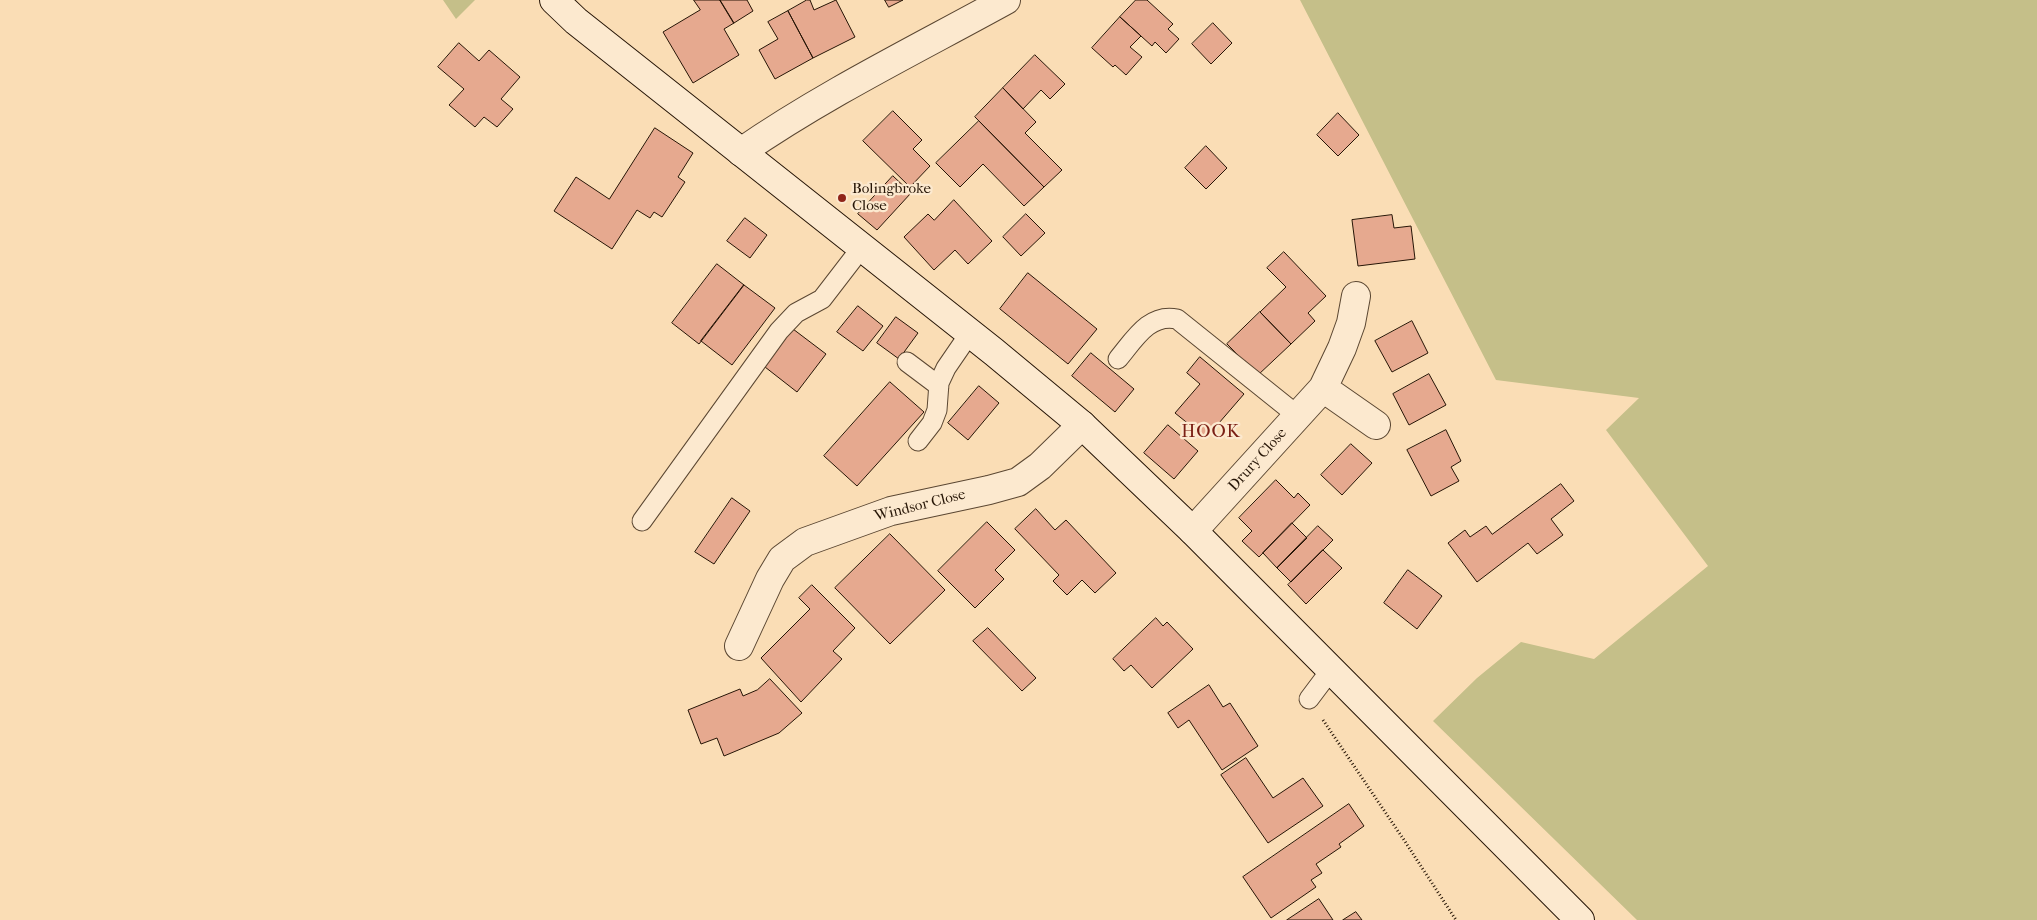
<!DOCTYPE html>
<html>
<head>
<meta charset="utf-8">
<style>
  body { margin:0 }
  canvas { display:block; background:#faddb5 }
</style>
</head>
<body>
<canvas width="2037" height="920"></canvas>
<script>
const ctx = document.querySelector('canvas').getContext('2d');
ctx.lineJoin = 'round';
function fillPath(path, color) { ctx.fillStyle = color; ctx.fill(path, 'evenodd'); }
function trace(path, color, width, dash) { ctx.strokeStyle = color; ctx.lineWidth = width; ctx.lineCap = dash ? 'butt' : 'round'; ctx.setLineDash(dash || []); ctx.stroke(path); }
function drawText(font, color, halo, rows, align = 'center') {
  ctx.font = font + ' "IM FELL French Canon",serif'; ctx.lineWidth = 4.5; ctx.setLineDash([]); ctx.textBaseline = 'middle'; ctx.strokeStyle = halo; ctx.fillStyle = color; for (const [text, x, y, turn = 0] of rows) {
    ctx.save(); ctx.translate(x, y); ctx.rotate((+turn || 0) * Math.PI / 180); ctx.textAlign = isNaN(turn) ? turn : align; if (halo) ctx.strokeText(text, 0, 0); ctx.fillText(text, 0, 0); ctx.restore();
  }
}
const green = new Path2D(`
  M 443,0 L 475,0 L 456,19 Z
  M 1300,0 L 2037,0 L 2037,920 L 1637,920 L 1433,721 L 1477,678 L 1521,642 L 1594,659 L 1708,566 L 1606,430 L 1639,398 L 1496,380 Z`);
const building = new Path2D(`
  M 694,0 L 720,0 L 734,23 L 724,29 L 739,55 L 693,83 L 663,32 L 700,10 Z
  M 720,0 L 747,0 L 753,11 L 734,23 Z
  M 807,0 L 810,0 L 814,10 L 836,0 L 855,37 L 813,58 L 788,11 Z
  M 885,0 L 903,0 L 889,7 Z
  M 1136,0 L 1147,0 L 1173,24 L 1168,29 L 1179,39 L 1166,53 L 1155,42 L 1152,46 L 1120,17 Z
  M 788,11 L 813,58 L 775,79 L 759,50 L 778,39 L 768,22 Z
  M 1120,17 L 1141,36 L 1130,47 L 1142,57 L 1126,75 L 1115,65 L 1113,67 L 1092,48 Z
  M 1213,23 L 1232,43 L 1211,64 L 1192,44 Z
  M 459,43 L 479,61 L 489,50 L 520,77 L 501,99 L 513,109 L 497,127 L 484,117 L 475,127 L 449,105 L 464,89 L 438,67 Z
  M 1035,55 L 1065,84 L 1050,99 L 1041,90 L 1023,109 L 1003,88 Z
  M 1003,88 L 1036,122 L 1025,133 L 1062,170 L 1044,187 L 975,117 Z
  M 893,111 L 922,140 L 913,149 L 930,166 L 910,187 L 863,141 Z
  M 1338,113 L 1359,135 L 1338,156 L 1317,135 Z
  M 979,121 L 1044,187 L 1024,206 L 983,164 L 960,187 L 936,163 Z
  M 655,128 L 693,153 L 678,177 L 685,182 L 662,217 L 654,212 L 650,218 L 637,210 L 612,249 L 554,211 L 576,177 L 609,199 Z
  M 1206,146 L 1227,168 L 1206,189 L 1185,168 Z
  M 893,176 L 911,193 L 877,230 L 858,214 Z
  M 954,200 L 992,241 L 968,264 L 955,250 L 934,270 L 904,237 L 928,214 L 934,220 Z
  M 1026,214 L 1045,233 L 1021,256 L 1003,237 Z
  M 1392,215 L 1394,228 L 1411,226 L 1415,259 L 1358,266 L 1352,220 Z
  M 745,218 L 767,235 L 750,258 L 727,241 Z
  M 1284,252 L 1326,296 L 1308,313 L 1315,321 L 1291,344 L 1260,312 L 1286,287 L 1267,268 Z
  M 717,264 L 744,285 L 699,344 L 672,323 Z
  M 1028,273 L 1097,329 L 1068,364 L 1000,309 Z
  M 744,285 L 775,308 L 732,365 L 701,341 Z
  M 858,306 L 883,326 L 863,351 L 837,332 Z
  M 1260,312 L 1291,344 L 1258,375 L 1227,344 Z
  M 896,317 L 918,333 L 899,359 L 877,343 Z
  M 1412,321 L 1428,353 L 1392,372 L 1375,341 Z
  M 793,329 L 826,354 L 797,392 L 765,367 Z
  M 1091,353 L 1134,389 L 1115,412 L 1072,376 Z
  M 1200,357 L 1244,394 L 1206,438 L 1175,413 L 1200,384 L 1187,373 Z
  M 1429,374 L 1446,405 L 1409,425 L 1393,394 Z
  M 890,382 L 924,412 L 857,486 L 824,456 Z
  M 979,386 L 999,403 L 968,440 L 948,423 Z
  M 1168,425 L 1198,451 L 1174,479 L 1144,453 Z
  M 1446,430 L 1461,461 L 1451,467 L 1459,481 L 1431,496 L 1407,450 Z
  M 1351,444 L 1372,463 L 1342,495 L 1321,475 Z
  M 1276,480 L 1294,498 L 1298,493 L 1310,505 L 1259,557 L 1242,541 L 1252,531 L 1239,518 Z
  M 1561,484 L 1574,501 L 1551,519 L 1563,535 L 1537,554 L 1528,543 L 1477,582 L 1448,543 L 1465,530 L 1470,537 L 1486,526 L 1492,534 Z
  M 732,498 L 750,511 L 714,564 L 695,552 Z
  M 1036,509 L 1055,530 L 1066,520 L 1116,573 L 1095,593 L 1082,580 L 1067,595 L 1053,581 L 1059,575 L 1015,529 Z
  M 987,522 L 1015,550 L 995,570 L 1004,579 L 975,608 L 938,571 Z
  M 1292,523 L 1307,538 L 1277,568 L 1263,553 Z
  M 1318,526 L 1333,540 L 1291,582 L 1277,568 Z
  M 890,534 L 945,590 L 890,644 L 835,588 Z
  M 1323,550 L 1342,568 L 1306,604 L 1288,585 Z
  M 1408,570 L 1442,596 L 1417,629 L 1384,603 Z
  M 812,585 L 855,628 L 833,651 L 842,659 L 801,702 L 761,658 L 810,609 L 799,598 Z
  M 1156,618 L 1163,626 L 1167,622 L 1193,649 L 1152,688 L 1131,665 L 1124,671 L 1113,659 Z
  M 988,628 L 1036,678 L 1022,691 L 973,641 Z
  M 770,679 L 802,713 L 779,733 L 724,756 L 717,738 L 701,744 L 688,710 L 740,689 L 743,696 L 757,690 Z
  M 1209,685 L 1223,707 L 1230,703 L 1258,746 L 1222,770 L 1189,720 L 1178,728 L 1168,713 Z
  M 1246,758 L 1273,798 L 1303,778 L 1323,806 L 1268,843 L 1221,775 Z
  M 1349,804 L 1364,826 L 1339,844 L 1341,847 L 1316,864 L 1322,873 L 1311,880 L 1316,887 L 1271,918 L 1243,877 Z
  M 1319,899 L 1333,920 L 1287,920 Z
  M 1356,912 L 1362,920 L 1343,920 Z`);
const path = new Path2D(`
  M 1323,720 L 1404,840 L 1456,920`);
const lane = new Path2D(`
  M 1118,359 C 1134,340 1149,313 1177,319 L 1298,416
  M 907,362 L 939,386
  M 918,441 L 932,423 L 937,410 L 939,383 L 946,368 L 970,333
  M 642,521 L 779,331 L 796,313 L 822,299 L 862,247
  M 1309,699 L 1330,671`);
const street = new Path2D(`
  M 741,152 C 825,94 917,49 1006,0
  M 1323,388 L 1376,425
  M 1193,531 L 1323,388 L 1342,348 L 1351,323 L 1356,296
  M 739,646 L 770,579 L 782,559 L 805,542 L 891,511 L 989,490 L 1018,482 L 1040,466 L 1082,425`);
const secondary = new Path2D(`
  M 554,0 L 576,21 L 994,352 L 1082,425 L 1193,531 L 1580,920`);
const markers = [
  [842,198,5,"#8f2418"]
];
const poiNames = [
  ["Bolingbroke",852,189],
  ["Close",852,206]
];
const streetNames = [
  ["Drury Close",1258,460,-48],
  ["Windsor Close",920,506,-14]
];
const quarterNames = [
  ["HOOK",1211,433]
];
fillPath(green, '#c5bf89');
fillPath(building, '#e6a98f');
trace(building, '#261506', 1);
trace(lane, '#5b4732', 21);
trace(street, '#5b4732', 30);
trace(secondary, '#261506', 30);
trace(path, '#261506', 3, [1, 2.5]);
trace(lane, '#fce9cf', 19);
trace(street, '#fce9cf', 28);
trace(secondary, '#fce9cf', 28);
for (const [x, y, r, color] of markers) { const dot = new Path2D(); dot.arc(x, y, r, 0, 2 * Math.PI); ctx.fillStyle = color; ctx.fill(dot); trace(dot, '#fce9cf', 2); }
drawText('15px', '#261506', '#fce9cf', poiNames, 'left');
drawText('15px', '#261506', '#fce9cf', streetNames);
ctx.letterSpacing = '1px';
drawText('18px', '#7a1f14', '#fce9cf', quarterNames);
ctx.letterSpacing = '0px';
</script>
</body>
</html>
